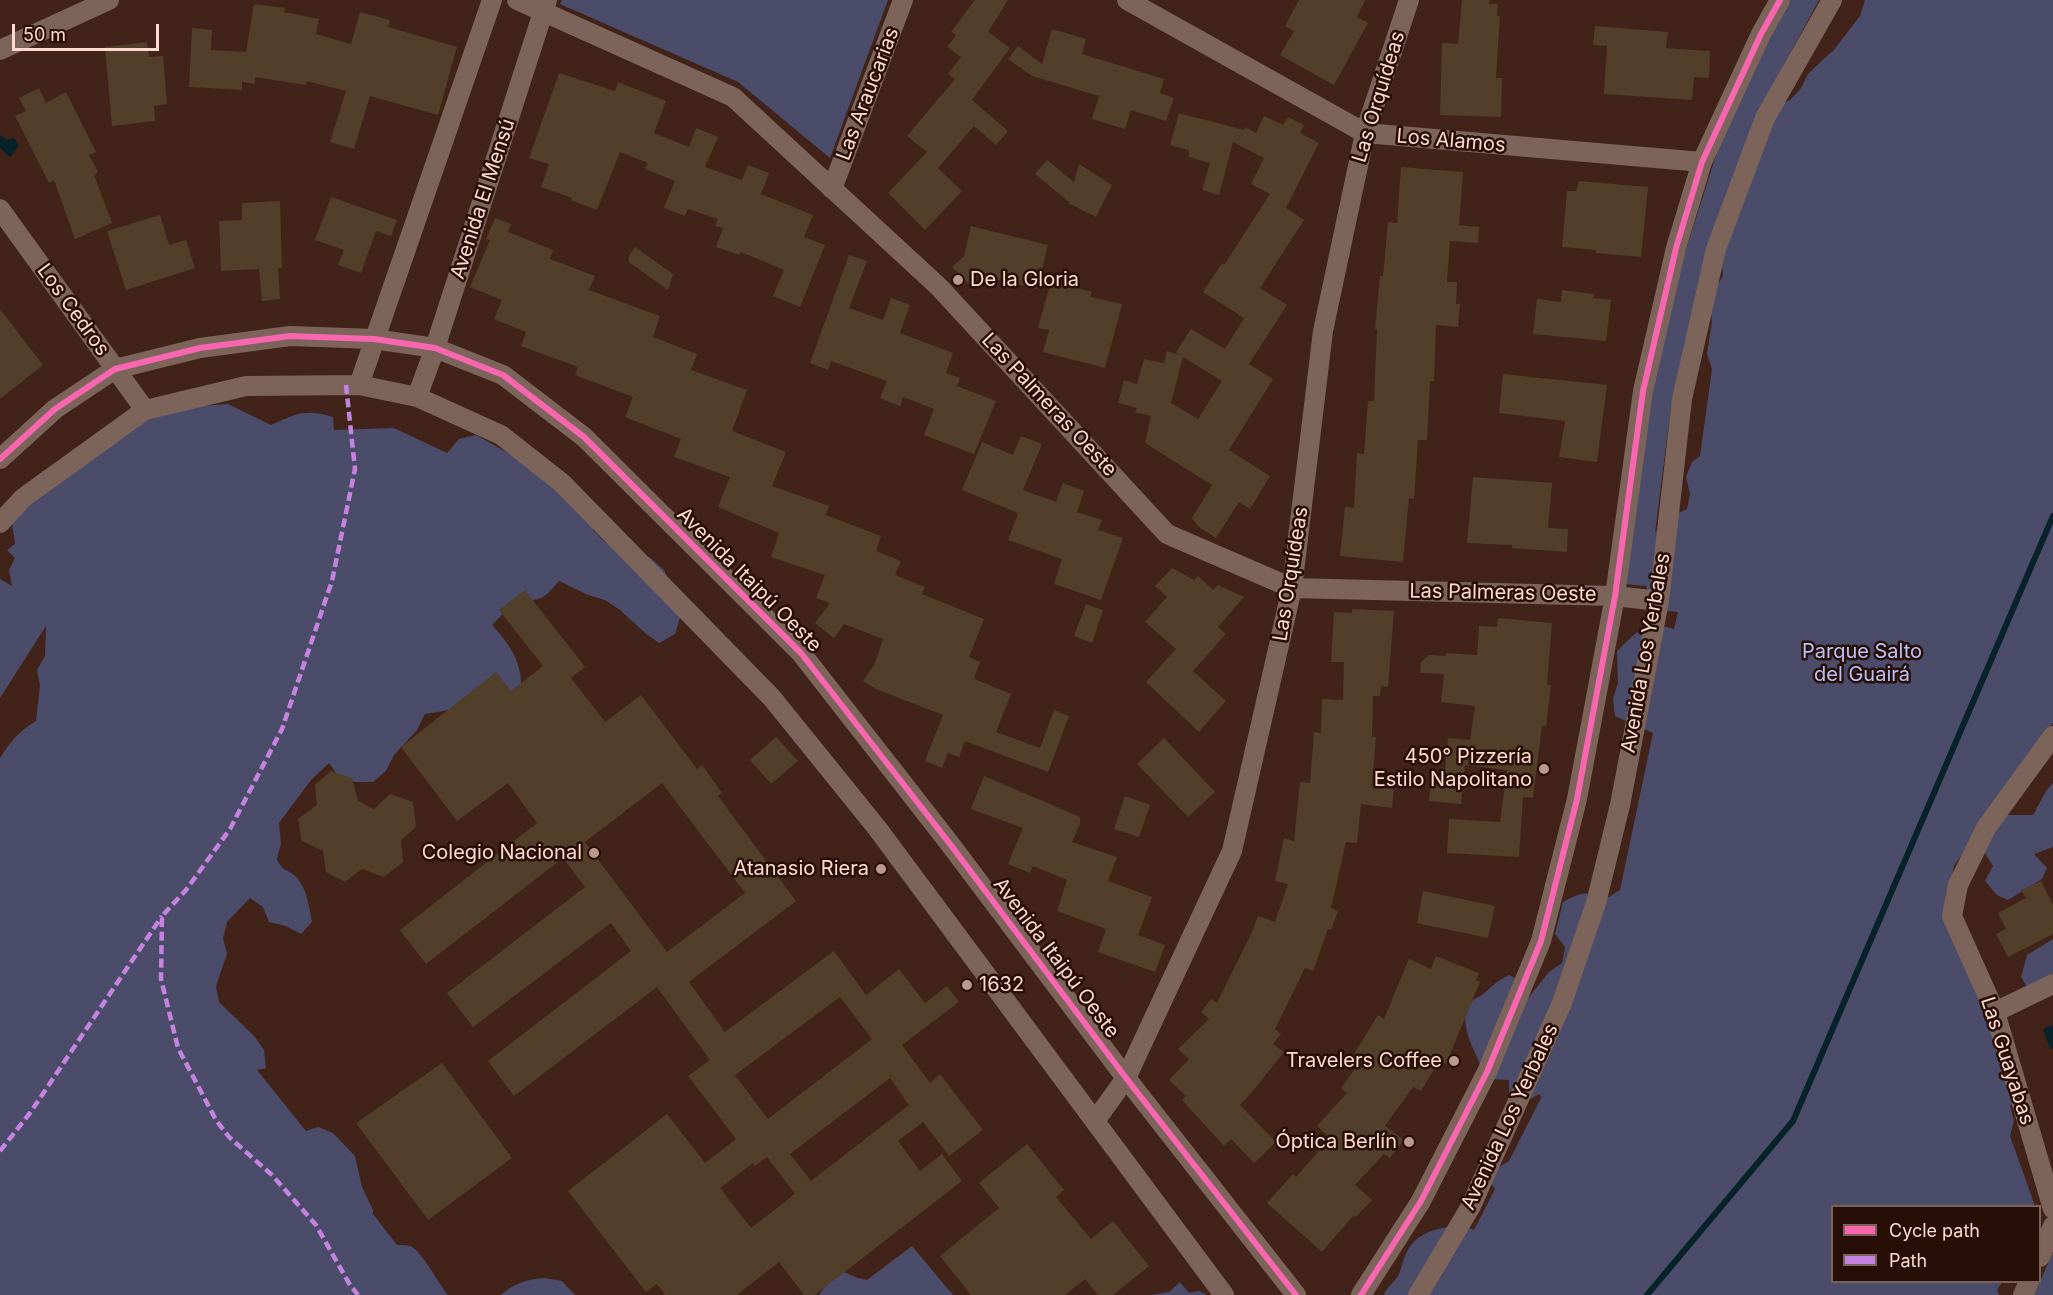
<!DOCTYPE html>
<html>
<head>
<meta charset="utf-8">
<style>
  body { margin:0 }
  #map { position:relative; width:2053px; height:1295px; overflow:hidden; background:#41231a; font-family:Inter,sans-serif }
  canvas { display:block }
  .legend { position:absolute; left:1831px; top:1205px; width:210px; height:78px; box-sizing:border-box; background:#270f08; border:2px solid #7d6057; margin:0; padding:8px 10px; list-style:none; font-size:18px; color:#fdd9ce }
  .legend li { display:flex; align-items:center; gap:12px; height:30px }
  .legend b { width:30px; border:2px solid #7d6057 }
  .scale { position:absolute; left:12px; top:24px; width:147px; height:27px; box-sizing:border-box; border:3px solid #fdd9ce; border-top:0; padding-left:8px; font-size:18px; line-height:21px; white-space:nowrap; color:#fdd9ce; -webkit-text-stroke:4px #270f08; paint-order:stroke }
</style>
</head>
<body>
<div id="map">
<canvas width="2053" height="1295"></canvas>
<ul class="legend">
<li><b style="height:8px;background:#f766af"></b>Cycle path</li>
<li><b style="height:8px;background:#c483df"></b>Path</li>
</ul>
<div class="scale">50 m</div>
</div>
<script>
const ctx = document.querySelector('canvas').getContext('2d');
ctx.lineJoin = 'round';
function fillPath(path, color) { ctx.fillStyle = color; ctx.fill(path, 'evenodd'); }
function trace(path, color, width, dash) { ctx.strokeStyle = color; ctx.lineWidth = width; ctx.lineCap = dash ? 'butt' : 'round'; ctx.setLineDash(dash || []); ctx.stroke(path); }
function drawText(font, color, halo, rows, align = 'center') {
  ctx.font = font + ' Inter,sans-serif'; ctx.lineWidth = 5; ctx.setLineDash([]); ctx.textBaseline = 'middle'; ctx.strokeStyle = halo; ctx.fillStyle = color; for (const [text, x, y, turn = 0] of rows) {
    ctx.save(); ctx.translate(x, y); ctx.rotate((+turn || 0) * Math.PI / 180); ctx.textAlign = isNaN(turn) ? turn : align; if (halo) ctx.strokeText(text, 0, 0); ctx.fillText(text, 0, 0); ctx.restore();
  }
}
const green = new Path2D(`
  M 562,0 L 888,0 L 830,158 L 738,82 L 560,4 Z
  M 1788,0 L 1819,0 L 1778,76 L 1707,259 L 1671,407 L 1655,532 L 1663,529 L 1672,516 L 1687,509 L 1690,494 L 1686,477 L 1692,462 L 1700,456 L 1712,369 L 1707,354 L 1712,322 L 1710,305 L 1714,290 L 1723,276 L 1720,243 L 1777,107 L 1790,100 L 1801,88 L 1808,74 L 1830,53 L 1833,51 L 1860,16 L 1865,0 L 2053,0 L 2053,723 L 2042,739 L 2005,815 L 2033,815 L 2046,791 L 2053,783 L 2053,847 L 2034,854 L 2047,868 L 2042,879 L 2008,900 L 1997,895 L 1985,881 L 1993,866 C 1987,855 1979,847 1975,835 L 1954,866 L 1949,894 L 2022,1095 L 2010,1106 L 2014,1121 L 2010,1136 L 2035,1206 L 1832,1206 L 1832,1282 L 2002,1282 L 1997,1290 L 1999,1295 L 1384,1295 C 1386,1287 1394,1283 1398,1276 C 1402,1268 1403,1258 1408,1250 C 1418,1229 1455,1222 1474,1230 L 1495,1189 L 1489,1179 L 1499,1167 L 1509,1161 L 1541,1098 L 1540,1094 L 1526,1101 L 1509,1096 L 1509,1080 L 1488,1079 C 1479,1060 1455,1022 1470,1003 C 1473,999 1479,997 1482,995 C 1493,986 1495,982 1509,975 L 1522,982 L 1529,997 L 1549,972 L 1562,963 L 1565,947 L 1555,934 L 1563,902 C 1581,891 1589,892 1609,897 L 1620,890 L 1653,733 L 1615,716 L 1613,699 L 1618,683 L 1617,651 C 1639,631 1643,620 1674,629 L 1678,612 L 1666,611 L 1652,604 L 1646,586 L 1624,584 L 1649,408 L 1662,340 L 1685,253 L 1724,130 Z
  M 228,404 L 271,425 C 298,413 304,409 333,417 L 334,430 L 394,428 L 447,453 L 459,439 L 476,435 L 517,458 L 590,515 L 593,530 L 606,543 L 621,549 L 637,551 L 652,559 L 664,570 L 678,601 L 680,618 L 675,634 L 659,643 L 645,633 L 620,610 L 605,600 L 588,595 L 559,581 C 544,599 541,601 517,600 L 492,625 C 510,645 522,661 521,689 L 461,708 L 425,714 L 417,730 L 394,755 L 386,771 L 373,782 L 356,782 L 339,777 L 329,763 L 311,780 L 279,823 L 281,843 L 277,859 C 282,871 285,868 294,875 C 307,886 309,907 312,922 L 301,934 L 286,926 L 269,922 L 263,907 L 250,898 L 227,922 L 223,938 L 227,954 L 216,986 L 219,1002 L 255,1037 L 264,1050 L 266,1068 L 257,1070 L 306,1131 L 318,1127 L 333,1133 L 355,1156 L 362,1187 L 373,1210 L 373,1214 L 397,1245 C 402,1245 409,1245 412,1247 C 424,1255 438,1283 448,1295 L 0,1295 L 0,758 C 10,742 19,731 36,721 L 40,686 L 37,670 L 45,656 L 46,626 L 0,698 L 0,579 L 12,586 L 9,570 L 15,558 L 7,550 L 15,544 L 12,524 L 31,480 L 43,471 L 61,471 L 140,410 Z
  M 2053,939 L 2053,987 L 2027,987 L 2021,977 L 2027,955 Z
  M 912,1246 L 953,1295 L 819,1295 L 829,1281 L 844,1272 L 858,1278 L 867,1280 Z
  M 2053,1252 L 2053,1295 L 2034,1295 Z
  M 544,1278 L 562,1281 L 575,1295 L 501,1295 C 514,1283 526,1280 544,1278 Z
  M 1180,1282 L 1189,1293 L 1199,1291 L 1207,1295 L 1152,1295 L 1169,1292 Z`);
const water = new Path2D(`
  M 0,135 L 7,140 L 14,138 L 19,146 L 10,157 L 0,148 Z
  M 2053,1025 L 2053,1049 L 2051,1050 L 2043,1029 Z`);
const stream = new Path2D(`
  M 1647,1295 L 1793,1121 L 2053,516`);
const building = new Path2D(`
  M 975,0 L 1008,0 L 988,32 L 1010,48 L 972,100 L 1008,131 L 996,145 L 974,126 L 938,168 L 962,191 L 925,230 L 888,193 L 927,152 L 907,136 L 955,79 L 948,74 L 961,57 L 947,47 L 956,35 L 951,32 Z
  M 1299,0 L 1365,0 L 1357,17 L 1368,23 L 1334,85 L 1280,55 L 1294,31 L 1285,26 Z
  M 1462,0 L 1490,0 L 1489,4 L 1498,4 L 1497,16 L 1500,16 L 1496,78 L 1502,78 L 1501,117 L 1440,115 L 1442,43 L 1458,44 Z
  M 254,4 L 285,8 L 284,12 L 319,19 L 316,34 L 351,44 L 360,12 L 390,20 L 388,27 L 457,47 L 438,115 L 370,96 L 354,149 L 330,142 L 346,91 L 307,81 L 306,85 L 255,77 L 255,84 L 242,82 L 242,90 L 189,87 L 192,28 L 212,30 L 211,50 L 246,52 Z
  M 1595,26 L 1668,32 L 1666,48 L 1710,51 L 1709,78 L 1694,77 L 1692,100 L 1604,94 L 1607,46 L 1593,45 Z
  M 1052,29 L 1086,39 L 1082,54 L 1164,79 L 1160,93 L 1174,98 L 1166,121 L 1131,110 L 1125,129 L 1092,119 L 1099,96 L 1032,76 L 1008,59 L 1018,46 L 1042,64 Z
  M 147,42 L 149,57 L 163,56 L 167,104 L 154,106 L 155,121 L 112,126 L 105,47 Z
  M 559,73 L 615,91 L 618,82 L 666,101 L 654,133 L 689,147 L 696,128 L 718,137 L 705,167 L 742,180 L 748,165 L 769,173 L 761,194 L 813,215 L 804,237 L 825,245 L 800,307 L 773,296 L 784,270 L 741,252 L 739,255 L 716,247 L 723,228 L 715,226 L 718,219 L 688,209 L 685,216 L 664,208 L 675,181 L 645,169 L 648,163 L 620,152 L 597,210 L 571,200 L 572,198 L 541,187 L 549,164 L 529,158 Z
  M 39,88 L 46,103 L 66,92 L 96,152 L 89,155 L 98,172 L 94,175 L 112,223 L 75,239 L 54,180 L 49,183 L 15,116 L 26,111 L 19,98 Z
  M 1179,113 L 1244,130 L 1245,127 L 1256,133 L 1264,116 L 1283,125 L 1288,117 L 1304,125 L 1300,133 L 1319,143 L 1286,208 L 1304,220 L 1260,288 L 1287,305 L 1249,364 L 1273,379 L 1229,450 L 1270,476 L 1250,509 L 1239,502 L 1216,538 L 1199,527 L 1192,518 L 1212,485 L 1145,443 L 1151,416 L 1135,412 L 1137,408 L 1118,403 L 1124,380 L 1137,384 L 1144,359 L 1164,363 L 1167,351 L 1180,355 L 1176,352 L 1191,329 L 1225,349 L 1244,318 L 1203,292 L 1222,263 L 1224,265 L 1270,194 L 1251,184 L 1264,158 L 1233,142 L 1219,195 L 1202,190 L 1210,163 L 1189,157 L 1189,150 L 1170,145 ZM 1183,357 L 1222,381 L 1198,419 L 1171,403 Z
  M 1047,160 L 1074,182 L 1079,164 L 1112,185 L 1096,217 L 1068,203 L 1069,202 L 1035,174 Z
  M 1401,167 L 1463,172 L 1459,225 L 1479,227 L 1478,243 L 1450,241 L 1447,282 L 1457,282 L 1456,304 L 1460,304 L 1458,327 L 1436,325 L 1434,381 L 1430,381 L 1427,440 L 1418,440 L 1414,499 L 1409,498 L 1403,562 L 1340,556 L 1345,507 L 1354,508 L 1357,453 L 1364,454 L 1368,401 L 1374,401 L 1377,329 L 1375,329 L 1380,276 L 1383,276 L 1388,222 L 1397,223 Z
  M 1579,181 L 1648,187 L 1641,257 L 1596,253 L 1596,250 L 1562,247 L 1567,191 L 1576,191 Z
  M 331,197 L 397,220 L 391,236 L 376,231 L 361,273 L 338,265 L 344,250 L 315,240 Z
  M 280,201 L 282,268 L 278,268 L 280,299 L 262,301 L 259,269 L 221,271 L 219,221 L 242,220 L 242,203 Z
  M 160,215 L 169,245 L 186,240 L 195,268 L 126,290 L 107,231 Z
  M 495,218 L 511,224 L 508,232 L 553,250 L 550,259 L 595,276 L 589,290 L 660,316 L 653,337 L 697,354 L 691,370 L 747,390 L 732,431 L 786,452 L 772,486 L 829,506 L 826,515 L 881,536 L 876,551 L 901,561 L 895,575 L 925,587 L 922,594 L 984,619 L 969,657 L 980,662 L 974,679 L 1011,694 L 996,732 L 1040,748 L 1054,710 L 1069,716 L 1048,772 L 965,741 L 959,757 L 948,753 L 942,768 L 925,761 L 943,715 L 876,689 L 863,681 L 874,665 L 883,639 L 844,624 L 834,638 L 815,623 L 830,603 L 816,598 L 825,575 L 771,557 L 779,533 L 718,507 L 730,477 L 674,457 L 681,439 L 625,417 L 633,397 L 575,375 L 578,367 L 521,346 L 526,332 L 494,319 L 502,300 L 470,287 L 490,240 L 486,239 Z
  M 971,226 L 1048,245 L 1037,289 L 978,275 L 969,284 L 952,267 L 964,256 Z
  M 635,247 L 673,274 L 668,290 L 629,262 L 629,256 Z
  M 849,255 L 867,261 L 849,308 L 883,320 L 891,298 L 910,305 L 900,333 L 953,353 L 946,373 L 960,378 L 957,386 L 996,401 L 974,454 L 924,435 L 934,409 L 903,397 L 900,406 L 880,398 L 887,381 L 831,361 L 828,370 L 810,363 Z
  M 1051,281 L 1092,292 L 1090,297 L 1122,304 L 1105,368 L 1043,352 L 1049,330 L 1038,328 Z
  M 1562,290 L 1594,294 L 1593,298 L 1611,300 L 1606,341 L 1533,334 L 1537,299 L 1561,302 Z
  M 0,309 L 43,365 L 0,399 Z
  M 1503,374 L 1607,385 L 1597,462 L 1559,457 L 1565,421 L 1499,413 Z
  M 1021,436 L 1042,444 L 1023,490 L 1056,502 L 1063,483 L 1084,491 L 1077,512 L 1102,520 L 1098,530 L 1123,538 L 1101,600 L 1054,584 L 1062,559 L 1008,540 L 1018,513 L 962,490 L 982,442 L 1013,455 Z
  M 1473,477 L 1552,483 L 1548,528 L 1568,529 L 1567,552 L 1512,548 L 1512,545 L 1467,543 Z
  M 1172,568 L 1194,580 L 1198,576 L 1213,590 L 1218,585 L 1244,597 L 1218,627 L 1226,634 L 1193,671 L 1226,701 L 1199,732 L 1146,682 L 1176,649 L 1145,622 L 1167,597 L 1155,586 Z
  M 525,590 L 585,667 L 571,678 L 605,722 L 641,695 L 697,769 L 702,765 L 722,793 L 718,796 L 796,901 L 689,982 L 725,1032 L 834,951 L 866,995 L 899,969 L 925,1003 L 947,986 L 959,1002 L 902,1045 L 930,1083 L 940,1074 L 983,1130 L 949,1156 L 923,1122 L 898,1141 L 920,1171 L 942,1154 L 962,1181 L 815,1295 L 804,1295 L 779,1262 L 737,1295 L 665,1295 L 657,1284 L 646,1292 L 568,1191 L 667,1114 L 705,1163 L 736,1139 L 688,1076 L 710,1060 L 657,987 L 514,1096 L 488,1061 L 631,951 L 611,923 L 473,1027 L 447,993 L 585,887 L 563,858 L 426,964 L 400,930 L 537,823 L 508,783 L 457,821 L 401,747 L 496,672 L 511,691 L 543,666 L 499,610 ZM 662,783 L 745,893 L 667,952 L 585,842 ZM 840,997 L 872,1039 L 768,1119 L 735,1075 ZM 890,1078 L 909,1105 L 811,1181 L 790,1154 ZM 767,1157 L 795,1194 L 751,1228 L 720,1188 L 753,1163 L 755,1166 Z
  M 1086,604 L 1103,610 L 1092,643 L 1074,636 Z
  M 1352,609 L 1394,611 L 1388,687 L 1381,686 L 1380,696 L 1373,696 L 1372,737 L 1376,737 L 1372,786 L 1394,789 L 1392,808 L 1361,804 L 1357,843 L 1346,842 L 1331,908 L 1338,911 L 1331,930 L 1328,929 L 1313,971 L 1305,968 L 1275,1029 L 1281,1034 L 1273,1044 L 1284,1052 L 1252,1092 L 1240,1105 L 1276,1142 L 1254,1163 L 1231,1139 L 1224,1146 L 1182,1100 L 1186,1096 L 1169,1080 L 1189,1059 L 1178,1049 L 1209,1019 L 1201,1012 L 1211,999 L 1217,1003 L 1252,932 L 1258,916 L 1275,922 L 1288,884 L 1275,881 L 1284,838 L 1294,841 L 1300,782 L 1310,783 L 1314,732 L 1321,733 L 1322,699 L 1343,700 L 1344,662 L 1331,662 L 1334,612 L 1352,613 Z
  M 1498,618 L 1552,623 L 1547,685 L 1551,685 L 1546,726 L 1542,726 L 1533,798 L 1523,797 L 1519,857 L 1447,853 L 1449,819 L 1500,822 L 1507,770 L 1465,765 L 1461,804 L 1429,801 L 1431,785 L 1439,786 L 1441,767 L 1445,768 L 1448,738 L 1470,740 L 1475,706 L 1441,702 L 1444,674 L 1420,673 L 1421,662 L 1429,655 L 1446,656 L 1446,653 L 1477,655 L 1479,626 L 1497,627 Z
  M 776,737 L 798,761 L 771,784 L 750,760 Z
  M 1164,738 L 1215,792 L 1188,817 L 1137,764 Z
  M 331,771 L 352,778 L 358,801 L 374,809 L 390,794 L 413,802 L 416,827 L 401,840 L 403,862 L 384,877 L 362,869 L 345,882 L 326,872 L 323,851 L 302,841 L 298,819 L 317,805 L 315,785 Z
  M 984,776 L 1080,817 L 1080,824 L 1072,842 L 1117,857 L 1108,881 L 1152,897 L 1138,935 L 1165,945 L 1155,972 L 1098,952 L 1106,929 L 1057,911 L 1067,880 L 1033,866 L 1030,873 L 1008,864 L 1023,828 L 971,809 Z
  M 1125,796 L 1150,805 L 1139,837 L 1114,829 Z
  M 2041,881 L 2053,905 L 2053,934 L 2008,957 L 1996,934 L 2006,929 L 1998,913 L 2026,898 L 2021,890 Z
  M 1423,891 L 1495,906 L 1488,938 L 1417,923 Z
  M 1436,956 L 1479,973 L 1476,980 L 1480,982 L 1446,1064 L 1439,1061 L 1421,1091 L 1413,1087 L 1385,1126 L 1404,1140 L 1390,1158 L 1384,1154 L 1355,1185 L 1372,1200 L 1356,1217 L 1354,1215 L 1322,1252 L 1267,1203 L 1293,1174 L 1296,1177 L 1330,1138 L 1317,1126 L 1347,1093 L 1341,1088 L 1362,1059 L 1354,1054 L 1378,1015 L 1384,1019 L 1409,959 L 1431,969 Z
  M 442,1063 L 512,1158 L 428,1220 L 356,1123 Z
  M 1027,1144 L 1064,1190 L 1056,1197 L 1091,1239 L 1113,1221 L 1149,1266 L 1113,1295 L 1098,1295 L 1085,1279 L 1065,1295 L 971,1295 L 940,1256 L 999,1208 L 979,1183 Z`);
const minor = new Path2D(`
  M 517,0 L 733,97 L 939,287 L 1167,534 L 1292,588 L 1615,596 L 1659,601
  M 1127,0 L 1365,133 L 1702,162
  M 0,50 L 109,0
  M 832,189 L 903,0
  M 0,209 L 145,410
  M 359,385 L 492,0
  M 417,397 L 435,348 L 547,0
  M 0,459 L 55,409 L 115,369 L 200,348 L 290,336 L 374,339 L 435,348 L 503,375 L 584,437 L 801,653 L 950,844 L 1126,1078 L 1296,1295
  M 0,523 L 23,498 L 145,410 L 246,386 L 359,385 L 417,397 L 501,435 L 562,483 L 772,698 L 877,828 L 1224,1295
  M 2053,736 L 1986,828 L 1958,885 L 1952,916 L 1995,1012 L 2053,1209
  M 1995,1012 L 2053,984
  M 1095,1121 L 1126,1078 L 1232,851 L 1292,588 L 1323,331 L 1365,133 L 1409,0
  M 2040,1257 L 2053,1226
  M 1361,1295 L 1421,1201 L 1487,1072 L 1541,941 L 1577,799 L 1615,596 L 1643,391 L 1676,248 L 1702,162 L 1761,34 L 1780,0
  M 1418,1295 L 1471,1206 L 1562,1003 L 1596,903 L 1620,805 L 1659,601 L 1682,399 L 1716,249 L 1765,118 L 1832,0
  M 2023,1295 L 2029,1282`);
const quiet = new Path2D(`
  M 346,385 L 355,469 L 332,581 L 282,729 L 230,829 L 186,890 L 162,916 L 161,979 L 178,1048 L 216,1120 L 229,1137 L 272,1175 L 316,1225 L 350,1285 L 358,1295
  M 0,1151 L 30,1113 L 162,916`);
const cycleway = new Path2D(`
  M 0,459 L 55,409 L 115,369 L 200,348 L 290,336 L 374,339 L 435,348 L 503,375 L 584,437 L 801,653 L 950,844 L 1126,1078 L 1296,1295
  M 1361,1295 L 1421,1201 L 1487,1072 L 1541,941 L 1577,799 L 1615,596 L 1643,391 L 1676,248 L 1702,162 L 1761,34 L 1780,0`);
const markers = [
  [958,280,6,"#bb998f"],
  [1544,769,6,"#bb998f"],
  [594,853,6,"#bb998f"],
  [881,869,6,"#bb998f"],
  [967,985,6,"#bb998f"],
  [1454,1061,6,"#bb998f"],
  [1409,1142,6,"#bb998f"]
];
const streetNames = [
  ["Las Araucarias",868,94,-69],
  ["Las Orquídeas",1379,97,-73],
  ["Los Alamos",1451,141,5],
  ["Avenida El Mensú",483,199,-72],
  ["Los Cedros",73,310,54],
  ["Las Palmeras Oeste",1049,405,47],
  ["Las Orquídeas",1291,574,-81],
  ["Avenida Itaipú Oeste",749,580,45],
  ["Las Palmeras Oeste",1503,593,1],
  ["Avenida Los Yerbales",1646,653,-80],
  ["Avenida Itaipú Oeste",1056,958,53],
  ["Las Guayabas",2007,1061,72],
  ["Avenida Los Yerbales",1510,1117,-65]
];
const poiNames = [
  ["De la Gloria",970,280,"left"],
  ["450° Pizzería",1532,757],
  ["Estilo Napolitano",1532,780],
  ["Colegio Nacional",582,853],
  ["Atanasio Riera",869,869],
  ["1632",979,985,"left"],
  ["Travelers Coffee",1442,1061],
  ["Óptica Berlín",1397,1142]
];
const parkNames = [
  ["Parque Salto",1862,652],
  ["del Guairá",1862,675]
];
fillPath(green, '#4b4c6a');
fillPath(water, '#082229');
trace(stream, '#082229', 6);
fillPath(building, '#513f2a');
trace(minor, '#7c645b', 20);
trace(quiet, '#c483df', 4.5, [9, 4.5]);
trace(cycleway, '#f766af', 6);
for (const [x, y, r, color] of markers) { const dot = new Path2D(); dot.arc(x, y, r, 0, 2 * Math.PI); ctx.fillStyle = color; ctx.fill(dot); trace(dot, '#270f08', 2); }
drawText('20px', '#fdd9ce', '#270f08', streetNames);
drawText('20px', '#fdd9ce', '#270f08', poiNames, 'right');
drawText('20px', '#b8c1f8', '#270f08', parkNames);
</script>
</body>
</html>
